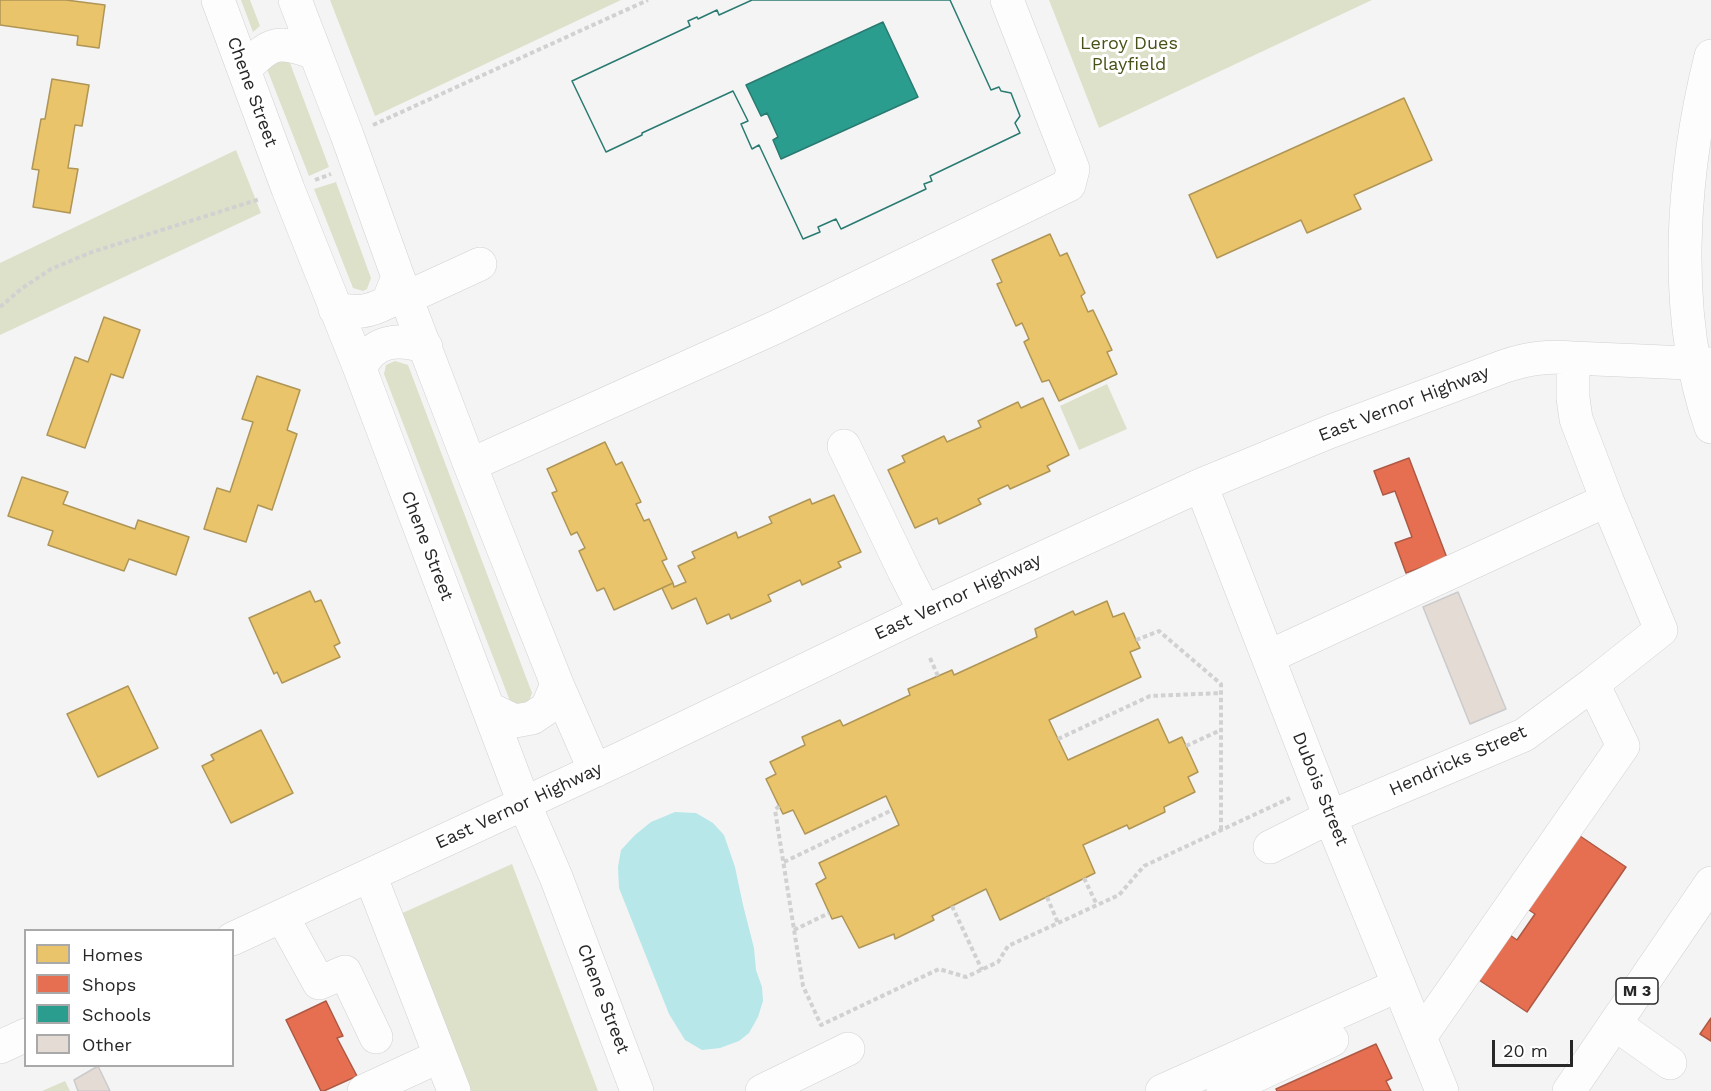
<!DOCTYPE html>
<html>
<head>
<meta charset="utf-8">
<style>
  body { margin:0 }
  #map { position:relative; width:1711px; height:1091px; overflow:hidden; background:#f4f4f5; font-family:"Work Sans",sans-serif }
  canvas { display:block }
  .legend { position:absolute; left:24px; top:929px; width:210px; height:138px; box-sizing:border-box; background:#fff; border:2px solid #a9a9a9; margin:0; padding:8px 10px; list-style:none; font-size:18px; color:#272727 }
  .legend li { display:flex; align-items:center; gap:12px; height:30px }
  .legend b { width:30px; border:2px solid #a9a9a9 }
  .scale { position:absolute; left:1492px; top:1040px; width:81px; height:27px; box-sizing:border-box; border:3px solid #272727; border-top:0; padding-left:8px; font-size:18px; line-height:21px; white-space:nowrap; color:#272727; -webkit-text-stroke:4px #fff; paint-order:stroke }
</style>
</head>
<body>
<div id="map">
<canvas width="1711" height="1091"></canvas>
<ul class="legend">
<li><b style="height:16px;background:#e9c46a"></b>Homes</li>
<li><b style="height:16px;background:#e76f51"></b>Shops</li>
<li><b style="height:16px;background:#2a9d8f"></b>Schools</li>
<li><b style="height:16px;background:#e4dbd5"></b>Other</li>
</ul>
<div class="scale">20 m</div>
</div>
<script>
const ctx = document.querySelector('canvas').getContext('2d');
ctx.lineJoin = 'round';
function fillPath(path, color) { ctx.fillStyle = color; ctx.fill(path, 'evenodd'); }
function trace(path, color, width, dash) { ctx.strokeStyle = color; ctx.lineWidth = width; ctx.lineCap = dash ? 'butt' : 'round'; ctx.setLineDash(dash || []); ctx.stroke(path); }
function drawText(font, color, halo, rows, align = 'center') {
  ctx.font = font + ' "Work Sans",sans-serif'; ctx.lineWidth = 6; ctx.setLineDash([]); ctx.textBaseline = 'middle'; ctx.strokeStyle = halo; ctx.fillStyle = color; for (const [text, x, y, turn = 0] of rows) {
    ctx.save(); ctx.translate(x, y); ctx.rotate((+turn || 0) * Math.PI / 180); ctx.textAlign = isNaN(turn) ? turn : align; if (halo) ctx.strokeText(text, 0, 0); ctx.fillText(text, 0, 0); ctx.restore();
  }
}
const green = new Path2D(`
  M 241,0 L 250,0 L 260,26 L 253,32 Z
  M 330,0 L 621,0 L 375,116 Z
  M 1049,0 L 1372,0 L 1099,128 Z
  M 278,58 L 290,63 L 329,167 L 309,176 L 267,69 Z
  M 236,150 L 261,213 L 0,335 L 0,263 Z
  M 336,182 L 371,278 L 367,289 L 363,291 L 353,288 L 314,189 Z
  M 395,361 L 408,365 L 532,693 L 529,701 L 519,705 L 510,701 L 384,374 L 386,365 Z
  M 1107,384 L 1127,429 L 1079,450 L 1060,406 Z
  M 512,864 L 598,1091 L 468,1091 L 398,915 Z
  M 65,1081 L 70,1091 L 42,1091 Z`);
const water = new Path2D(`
  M 675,812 L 696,813 L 713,823 L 724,835 L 735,867 L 743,905 L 754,948 L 756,970 L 762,987 L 763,1001 L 758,1017 L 749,1033 L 739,1041 L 720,1048 L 702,1050 L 685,1040 L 669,1014 L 619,888 L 618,867 L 621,850 L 635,835 L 651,822 Z`);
const homes = new Path2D(`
  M 0,0 L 66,0 L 105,5 L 99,48 L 77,45 L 78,36 L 0,25 Z
  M 52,79 L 89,85 L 82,126 L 75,125 L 68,168 L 78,169 L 70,213 L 33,207 L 39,170 L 32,169 L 41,119 L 45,119 Z
  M 1404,98 L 1432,160 L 1354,195 L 1361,209 L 1307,233 L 1301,220 L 1217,258 L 1189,195 Z
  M 1050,234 L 1060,256 L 1067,253 L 1085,293 L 1081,296 L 1088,312 L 1093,310 L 1112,350 L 1107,352 L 1117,374 L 1059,401 L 1049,380 L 1042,382 L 1024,342 L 1029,339 L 1022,323 L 1016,326 L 997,284 L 1002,282 L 992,260 Z
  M 104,317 L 140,330 L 123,378 L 111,374 L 85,448 L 47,435 L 75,357 L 88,362 Z
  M 257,376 L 300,390 L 287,430 L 297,434 L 272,510 L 258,505 L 246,542 L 204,529 L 217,488 L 230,492 L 253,422 L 242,419 Z
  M 1043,398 L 1069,455 L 1047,466 L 1050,471 L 1010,489 L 1008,485 L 978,499 L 981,504 L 939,524 L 937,518 L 915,528 L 888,470 L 905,462 L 902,456 L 944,436 L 947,442 L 981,427 L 978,421 L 1018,402 L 1021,408 Z
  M 605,442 L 616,465 L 622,462 L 641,502 L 636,504 L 644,521 L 649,519 L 667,559 L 662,561 L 673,583 L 614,610 L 604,588 L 597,591 L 579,551 L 585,548 L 577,532 L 571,535 L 552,493 L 557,491 L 547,469 Z
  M 22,477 L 68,492 L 63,504 L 135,529 L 138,520 L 189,537 L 176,575 L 129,559 L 124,571 L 48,545 L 53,531 L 8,516 Z
  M 834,495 L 861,552 L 838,562 L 841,567 L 802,585 L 800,580 L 768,595 L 771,601 L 731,619 L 729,614 L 707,624 L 696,598 L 672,609 L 662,588 L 673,583 L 674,587 L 686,582 L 678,566 L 695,558 L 692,552 L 736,532 L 738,538 L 772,523 L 769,517 L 810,499 L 812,504 Z
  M 310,591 L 315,602 L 321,600 L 340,643 L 334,646 L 340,657 L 282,683 L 277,672 L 274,674 L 249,618 Z
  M 1107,601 L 1113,617 L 1124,613 L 1136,640 L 1140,648 L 1130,652 L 1141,677 L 1049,720 L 1068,760 L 1158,719 L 1169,743 L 1182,737 L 1198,772 L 1188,777 L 1195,792 L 1164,807 L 1165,812 L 1129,829 L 1127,825 L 1083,845 L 1095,873 L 1000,920 L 986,889 L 932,916 L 934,920 L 895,939 L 894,934 L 859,948 L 842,916 L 832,919 L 816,884 L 826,878 L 819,863 L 899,825 L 886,796 L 805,834 L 793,810 L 783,814 L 779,806 L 766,779 L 776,774 L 770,762 L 805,745 L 802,737 L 840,720 L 843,726 L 910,695 L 908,689 L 952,670 L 954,675 L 1037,637 L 1035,629 L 1073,611 L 1075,615 Z
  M 128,686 L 158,748 L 98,777 L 67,714 Z
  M 261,730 L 293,793 L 231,823 L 202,766 L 214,760 L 211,755 Z`);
const shops = new Path2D(`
  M 1409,458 L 1447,558 L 1406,573 L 1395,543 L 1412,537 L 1395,491 L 1383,495 L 1374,471 Z
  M 1574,832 L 1626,867 L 1527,1012 L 1476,978 L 1507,933 L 1517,940 L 1535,914 L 1523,906 Z
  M 326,1001 L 343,1036 L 337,1038 L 357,1076 L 324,1091 L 321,1091 L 286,1020 Z
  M 1711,1018 L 1711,1041 L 1700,1034 Z
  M 1376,1044 L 1392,1078 L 1386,1081 L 1391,1091 L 1277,1091 L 1276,1089 Z`);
const schools = new Path2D(`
  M 752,0 L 950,0 L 991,90 L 999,87 L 1001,91 L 1011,93 L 1020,116 L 1015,123 L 1020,133 L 930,176 L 932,181 L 924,184 L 926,189 L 841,229 L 836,219 L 818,227 L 820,232 L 803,239 L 759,145 L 752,149 L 741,124 L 748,121 L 733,91 L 642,133 L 642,135 L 606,152 L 572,81 L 690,26 L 688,21 L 697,17 L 698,19 L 717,10 L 719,15 ZM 883,22 L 918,97 L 781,159 L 773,140 L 778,137 L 767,113 L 761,116 L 746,85 Z
  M 752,0 L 950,0 L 991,90 L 999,87 L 1001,91 L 1011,93 L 1020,116 L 1015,123 L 1020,133 L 930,176 L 932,181 L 924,184 L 926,189 L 841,229 L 836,219 L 818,227 L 820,232 L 803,239 L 759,145 L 752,149 L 741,124 L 748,121 L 733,91 L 642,133 L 642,135 L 606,152 L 572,81 L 690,26 L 688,21 L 697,17 L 698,19 L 717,10 L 719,15 Z`);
const building = new Path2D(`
  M 1458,592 L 1506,709 L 1470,724 L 1423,607 Z
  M 98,1066 L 110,1091 L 78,1091 L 74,1080 Z`);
const path = new Path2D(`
  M 373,125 L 648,0
  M 315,180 L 331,174
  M 0,307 L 21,289 L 51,269 L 92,252 L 260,199
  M 1136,640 L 1159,631 L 1221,684 L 1221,831
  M 930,658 L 938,676
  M 1058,739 L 1150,696 L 1221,693
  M 1186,746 L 1221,730
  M 779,806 L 775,810 L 803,986 L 821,1025 L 939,969 L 966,977 L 998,962 L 1008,946 L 1119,895 L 1144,866 L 1290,798
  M 784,862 L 892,810
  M 1084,878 L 1097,905
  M 1047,897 L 1058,923
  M 952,906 L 982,970
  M 794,930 L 829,913`);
const minor = new Path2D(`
  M 218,0 L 288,189 L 360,369 L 488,708 L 524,803 L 556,877 L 637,1091
  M 295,0 L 347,135 L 398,277 L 470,465 L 557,684 L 595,771
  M 245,69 C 271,41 279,40 315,53
  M 406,298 L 480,264
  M 335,309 C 357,313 367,313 388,302 L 398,277
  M 360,369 C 373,339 398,338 426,347
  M 844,446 L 904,571 L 925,612
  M 470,465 L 774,328 L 1069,185 L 1073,169 L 1007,0
  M 1201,485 L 1330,817 L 1442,1091
  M 1268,657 L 1607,500
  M 488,708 L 515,721 L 532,718 L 547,708 L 557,684
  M 1270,847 L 1330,817 L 1524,735 L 1593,684 L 1661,630 L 1607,500 L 1576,419 L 1573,398 L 1573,358
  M 370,875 L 454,1091
  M 282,916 L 319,983 L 345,972 L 376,1037
  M 232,939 L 624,757 L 925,612 L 1201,485 L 1329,432 L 1505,366 C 1530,358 1547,356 1573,358 L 1711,364
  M 1615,1024 L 1670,1063
  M 1420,1037 L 1623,746 L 1593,684
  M 0,1047 L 26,1035
  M 364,1091 L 440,1056
  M 762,1091 L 848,1049
  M 1162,1091 L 1399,985
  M 1223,1091 L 1332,1040`);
const major = new Path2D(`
  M 1711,56 C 1682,172 1671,312 1711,427
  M 1569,1091 L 1711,883`);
const shields = [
  [1637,991,42]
];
const shieldNames = [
  ["M 3",1637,991]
];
const parkNames = [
  ["Leroy Dues",1129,44],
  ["Playfield",1129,65]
];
const streetNames = [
  ["Chene Street",252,92,70],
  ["East Vernor Highway",1404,404,-21],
  ["Chene Street",427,546,69],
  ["East Vernor Highway",958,597,-25],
  ["Hendricks Street",1458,761,-24],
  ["Dubois Street",1320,789,68],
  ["East Vernor Highway",519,806,-25],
  ["Chene Street",603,999,69]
];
fillPath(green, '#dde1ca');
fillPath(water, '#b7e7e8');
fillPath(homes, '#e9c46a');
trace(homes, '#af9556', 1.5);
fillPath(shops, '#e76f51');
trace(shops, '#ad5944', 1.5);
fillPath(schools, '#2a9d8f');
trace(schools, '#297a70', 1.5);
fillPath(building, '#e4dbd5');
trace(building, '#cbcbcc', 1.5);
trace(minor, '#d1d1d1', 34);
trace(major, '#d1d1d1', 34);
trace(path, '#d1d1d2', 4, [4.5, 3]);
trace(minor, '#fdfdfe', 33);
trace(major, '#fdfdfe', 33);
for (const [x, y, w] of shields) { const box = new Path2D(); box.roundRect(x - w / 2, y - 13, w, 26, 4.5); ctx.fillStyle = '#fff'; ctx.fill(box); trace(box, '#272727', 1.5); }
drawText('bold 16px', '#272727', null, shieldNames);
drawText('18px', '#495118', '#fff', parkNames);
drawText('18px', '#272727', '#fff', streetNames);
</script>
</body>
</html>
